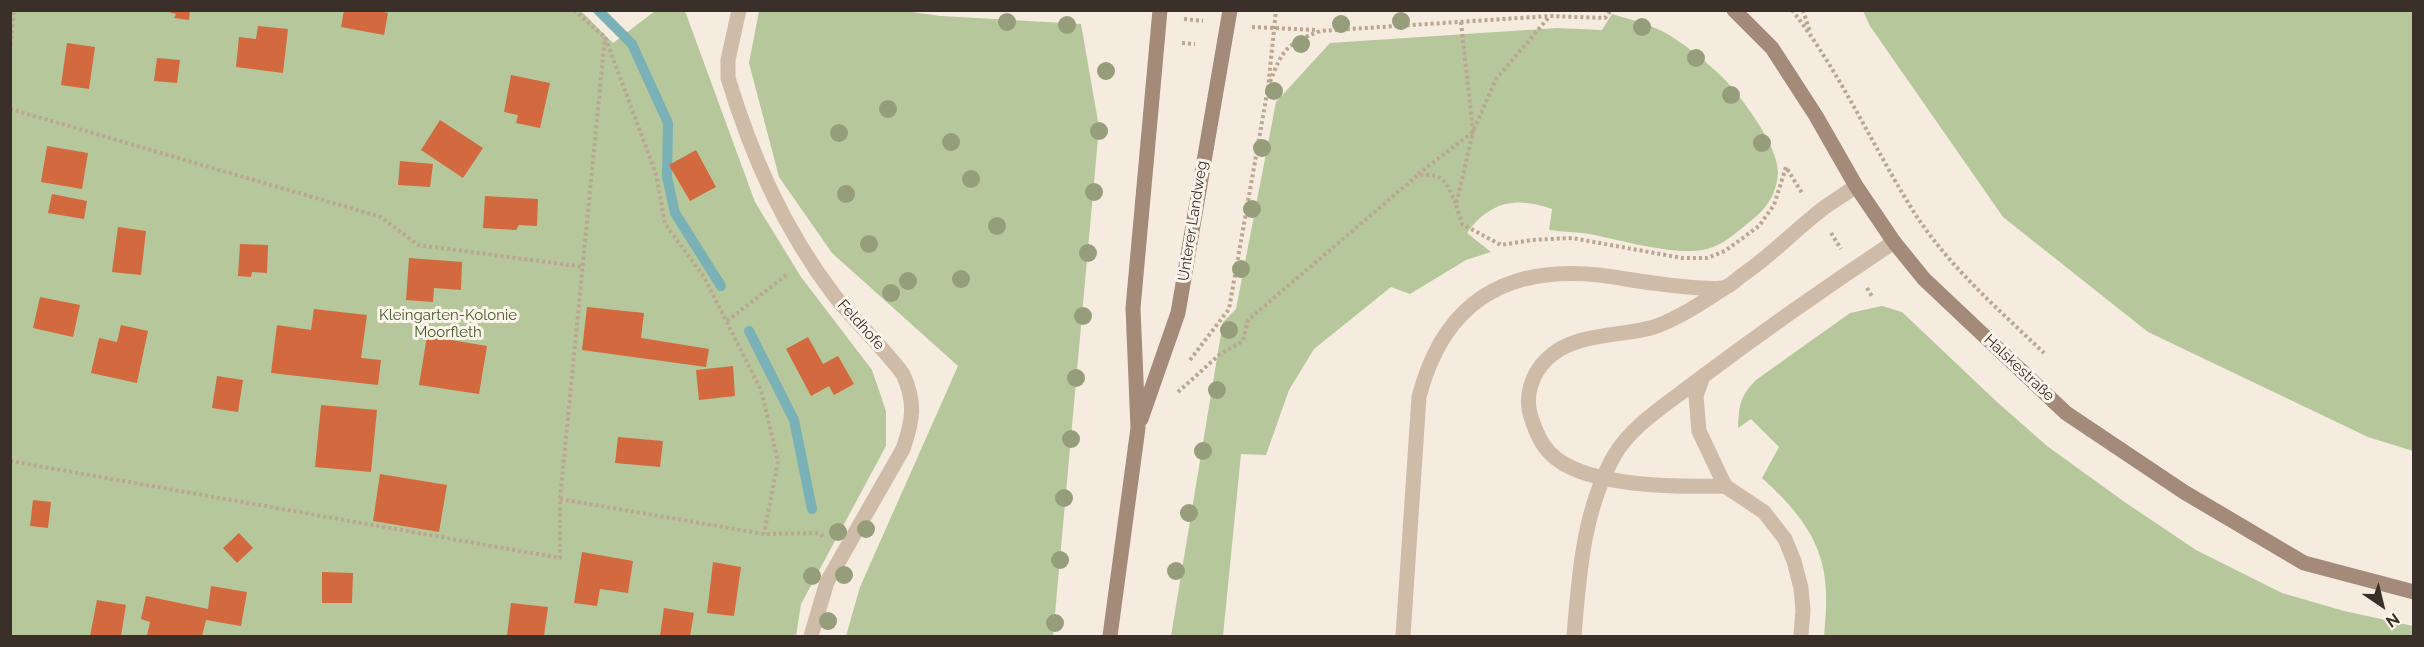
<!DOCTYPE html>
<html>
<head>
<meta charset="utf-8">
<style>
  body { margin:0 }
  #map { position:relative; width:2424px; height:647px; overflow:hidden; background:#f5ebde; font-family:Raleway,sans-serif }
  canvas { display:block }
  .frame { position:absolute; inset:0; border:12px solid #3b3029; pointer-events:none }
  .north { position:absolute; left:2352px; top:575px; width:60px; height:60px; -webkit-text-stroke:4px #fcf5eb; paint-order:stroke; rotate:145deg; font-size:16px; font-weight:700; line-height:24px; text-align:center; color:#3b3029 }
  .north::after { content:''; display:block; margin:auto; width:21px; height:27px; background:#3b3029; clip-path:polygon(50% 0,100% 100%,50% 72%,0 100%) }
</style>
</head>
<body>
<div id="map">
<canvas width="2424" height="647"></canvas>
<div class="frame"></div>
<div class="north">N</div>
</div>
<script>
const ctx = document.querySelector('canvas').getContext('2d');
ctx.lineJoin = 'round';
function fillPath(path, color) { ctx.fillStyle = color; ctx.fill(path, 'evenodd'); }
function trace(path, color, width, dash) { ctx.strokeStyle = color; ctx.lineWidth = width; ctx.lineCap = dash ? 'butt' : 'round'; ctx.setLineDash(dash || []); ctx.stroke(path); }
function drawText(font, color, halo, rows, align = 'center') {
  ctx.font = font + ' Raleway,sans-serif'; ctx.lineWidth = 6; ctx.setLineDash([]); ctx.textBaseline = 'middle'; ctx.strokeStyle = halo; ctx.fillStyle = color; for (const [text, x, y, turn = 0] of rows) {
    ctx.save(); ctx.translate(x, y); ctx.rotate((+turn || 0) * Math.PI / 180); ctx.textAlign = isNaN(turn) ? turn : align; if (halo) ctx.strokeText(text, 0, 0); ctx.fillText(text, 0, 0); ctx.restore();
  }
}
const green = new Path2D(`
  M 10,11 L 581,11 L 613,43 L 655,11 L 685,11 L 755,202 L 801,277 L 872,370 L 886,411 L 886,446 L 801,604 L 796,636 L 11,636 Z
  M 759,11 L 905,11 L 941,16 L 1081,24 L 1099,127 L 1053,636 L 846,636 L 860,587 L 958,366 L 832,253 L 779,177 L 749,63 Z
  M 1863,11 L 2413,11 L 2413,451 L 2368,437 L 2148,332 L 2003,217 L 1870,26 Z
  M 1612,14 C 1629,19 1648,24 1664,32 C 1683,43 1702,58 1718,73 C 1738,91 1779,146 1778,173 C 1777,193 1767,208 1752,220 C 1739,230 1724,245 1707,249 C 1677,257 1621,240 1590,234 C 1577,232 1563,232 1549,230 L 1552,209 C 1516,196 1489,202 1467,233 L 1491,252 L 1466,260 L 1410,294 L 1391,287 L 1314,349 L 1289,390 L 1266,455 L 1241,454 L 1223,636 L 1171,636 L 1223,322 L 1236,309 L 1276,102 L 1330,43 L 1557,28 L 1602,30 Z
  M 1882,306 L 1902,312 L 1997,402 L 2047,446 L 2126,503 L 2196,550 L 2282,593 L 2344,611 L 2413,626 L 2413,636 L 1824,636 C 1833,562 1817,528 1762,478 L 1779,447 L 1751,419 L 1738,428 C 1739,405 1740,396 1756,380 L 1850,313 Z`);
const stream = new Path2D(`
  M 598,10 L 632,44 L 668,123 L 667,177 L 675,213 L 721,286
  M 749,331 L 794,420 L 812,509`);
const building = new Path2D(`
  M 161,10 L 190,10 L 189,20 L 174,18 L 176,14 Z
  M 344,10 L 374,10 L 388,13 L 384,35 L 341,27 Z
  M 258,26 L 288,29 L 283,73 L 236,67 L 239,37 L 256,39 Z
  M 67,43 L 95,47 L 89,89 L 61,85 Z
  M 157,58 L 180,60 L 177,83 L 154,81 Z
  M 511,75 L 550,83 L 540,128 L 516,123 L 518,115 L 504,112 Z
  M 440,120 L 483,148 L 463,178 L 421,150 Z
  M 47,146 L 88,153 L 82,189 L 41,182 Z
  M 696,150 L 716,187 L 690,201 L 669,165 Z
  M 400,161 L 433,164 L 430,187 L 398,185 Z
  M 52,194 L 87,201 L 84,219 L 48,213 Z
  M 485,196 L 538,199 L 537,226 L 519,225 L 516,230 L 483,228 Z
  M 118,227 L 146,231 L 141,275 L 112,272 Z
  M 240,244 L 268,245 L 267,273 L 252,272 L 251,277 L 238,276 Z
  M 409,258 L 462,262 L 461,290 L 434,288 L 433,302 L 406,300 Z
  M 40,297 L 80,305 L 73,337 L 33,328 Z
  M 587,307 L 644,313 L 641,338 L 709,349 L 706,367 L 582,350 Z
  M 314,309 L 367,315 L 361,358 L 381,360 L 378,385 L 271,373 L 277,325 L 311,330 Z
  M 121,325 L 148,331 L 137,383 L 91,373 L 99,338 L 117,342 Z
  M 427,336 L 487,346 L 479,394 L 419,385 Z
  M 808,337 L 823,364 L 838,356 L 854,384 L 834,395 L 829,386 L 811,396 L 786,349 Z
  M 733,366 L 735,396 L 699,400 L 696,370 Z
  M 217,376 L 243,380 L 238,412 L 212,408 Z
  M 321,405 L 377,410 L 371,472 L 315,467 Z
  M 618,437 L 663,441 L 660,467 L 615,463 Z
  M 380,474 L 447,485 L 439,532 L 373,521 Z
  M 33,500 L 51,502 L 48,528 L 30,526 Z
  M 239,533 L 253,548 L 237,563 L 223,548 Z
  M 582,552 L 633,561 L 628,593 L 600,589 L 597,606 L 574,603 Z
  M 713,562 L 741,567 L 734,616 L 707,613 Z
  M 322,572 L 353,573 L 352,603 L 322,603 Z
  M 211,586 L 247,592 L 241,626 L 206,620 L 202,636 L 147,636 L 150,622 L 141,619 L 146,596 L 208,609 Z
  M 97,600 L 126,605 L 121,636 L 90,636 Z
  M 511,603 L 548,607 L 544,636 L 507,636 Z
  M 664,608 L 694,613 L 690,636 L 660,636 Z`);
const path = new Path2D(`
  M 574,10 L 605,37 L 656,174 L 665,224 L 704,277 L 761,390 L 778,461 L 764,534
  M 1792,10 C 1840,72 1871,143 1912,209 C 1947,265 1997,308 2044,353
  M 1803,10 L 1810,32
  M 1184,19 L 1203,21
  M 1461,22 L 1473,132 L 1456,205 L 1462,224 L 1501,245 L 1531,240 L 1572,238 L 1682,258 L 1707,258 L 1725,251 L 1759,226 L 1774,205 L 1786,167 L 1802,193
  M 1252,27 L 1316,30
  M 1182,43 L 1195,44
  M 10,51 L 14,10
  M 1270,82 C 1283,48 1287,44 1320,31 L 1550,16 L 1605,18 L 1611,10
  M 10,109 L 381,217 L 418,245 L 584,267
  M 1418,174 L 1473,132 L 1496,79 L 1549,17
  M 1831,233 L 1841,249
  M 1867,288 L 1873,298
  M 727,321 L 789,273
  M 1190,360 L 1229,309 L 1268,88 L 1276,10
  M 1178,392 L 1219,355 L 1243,341 L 1248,320 L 1418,175 C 1445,173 1446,182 1456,204
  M 10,461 L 560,558 L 560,499 L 605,37
  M 560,499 L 764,534 L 816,533 L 825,537`);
const lane = new Path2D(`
  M 1703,376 L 1696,396 L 1699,431 L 1725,486 L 1764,512 L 1785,539 L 1794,561 L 1801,588 L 1803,611 L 1801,634
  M 1725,486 C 1680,487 1583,488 1550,453 C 1540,443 1535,430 1531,417 C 1524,397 1532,373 1547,359 C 1574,332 1620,337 1654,327 C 1680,318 1703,302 1726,287
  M 1403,636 L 1419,397 C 1443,304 1504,265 1599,275 C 1617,277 1635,281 1653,283 C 1668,285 1714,291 1726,287 C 1731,285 1737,279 1741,276 C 1768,258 1790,235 1815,215 C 1827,204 1843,196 1856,186
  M 1574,636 C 1579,575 1583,511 1614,456 C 1631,426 1667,404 1694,383 C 1759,334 1826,287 1894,242`);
const street = new Path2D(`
  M 739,10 L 728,60 L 728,78 C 752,157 784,229 834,295 C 856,323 882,346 903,374 C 916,403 913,420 903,449 L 827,582 L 811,636`);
const secondary = new Path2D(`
  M 1734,10 L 1772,48 L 1816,116 L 1856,186 L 1894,242 L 1924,279 L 2066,413 L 2184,492 L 2304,563 L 2414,592
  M 1141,419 L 1178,313 L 1230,10
  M 1110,636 L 1138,428 L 1133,308 L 1160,10`);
const trees = [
  [1401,21],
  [1007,22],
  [1341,24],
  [1067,25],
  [1642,27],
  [1301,44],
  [1696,58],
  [1106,71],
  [1274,91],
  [1731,95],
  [888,109],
  [1099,131],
  [839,133],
  [951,142],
  [1762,143],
  [1262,148],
  [971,179],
  [1094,192],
  [846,194],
  [1252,209],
  [997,226],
  [869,244],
  [1088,253],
  [1241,269],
  [961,279],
  [908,281],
  [891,293],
  [1083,316],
  [1229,330],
  [1076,378],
  [1217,390],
  [1071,439],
  [1203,451],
  [1064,498],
  [1189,513],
  [866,529],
  [838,532],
  [1060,560],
  [1176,571],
  [844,575],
  [812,576],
  [828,621],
  [1055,623]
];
const streetNames = [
  ["Unterer Landweg",1193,221,-81],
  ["Feldhofe",861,325,48],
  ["Halskestraße",2019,368,43]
];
const parkNames = [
  ["Kleingarten-Kolonie",448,315],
  ["Moorfleth",448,332]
];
fillPath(green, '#b6c79c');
trace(stream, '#79b1b6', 10);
fillPath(building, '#d3693e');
trace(path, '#bba692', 4, [3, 3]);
trace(lane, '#cfbca8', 15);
trace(street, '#cfbca8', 15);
trace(secondary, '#a38a79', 15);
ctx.fillStyle = '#969d7b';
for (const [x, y] of trees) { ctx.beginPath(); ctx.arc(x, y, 9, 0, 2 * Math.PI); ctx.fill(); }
drawText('15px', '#3b3029', '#fcf5eb', streetNames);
drawText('15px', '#485d2a', '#fcf5eb', parkNames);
</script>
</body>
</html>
